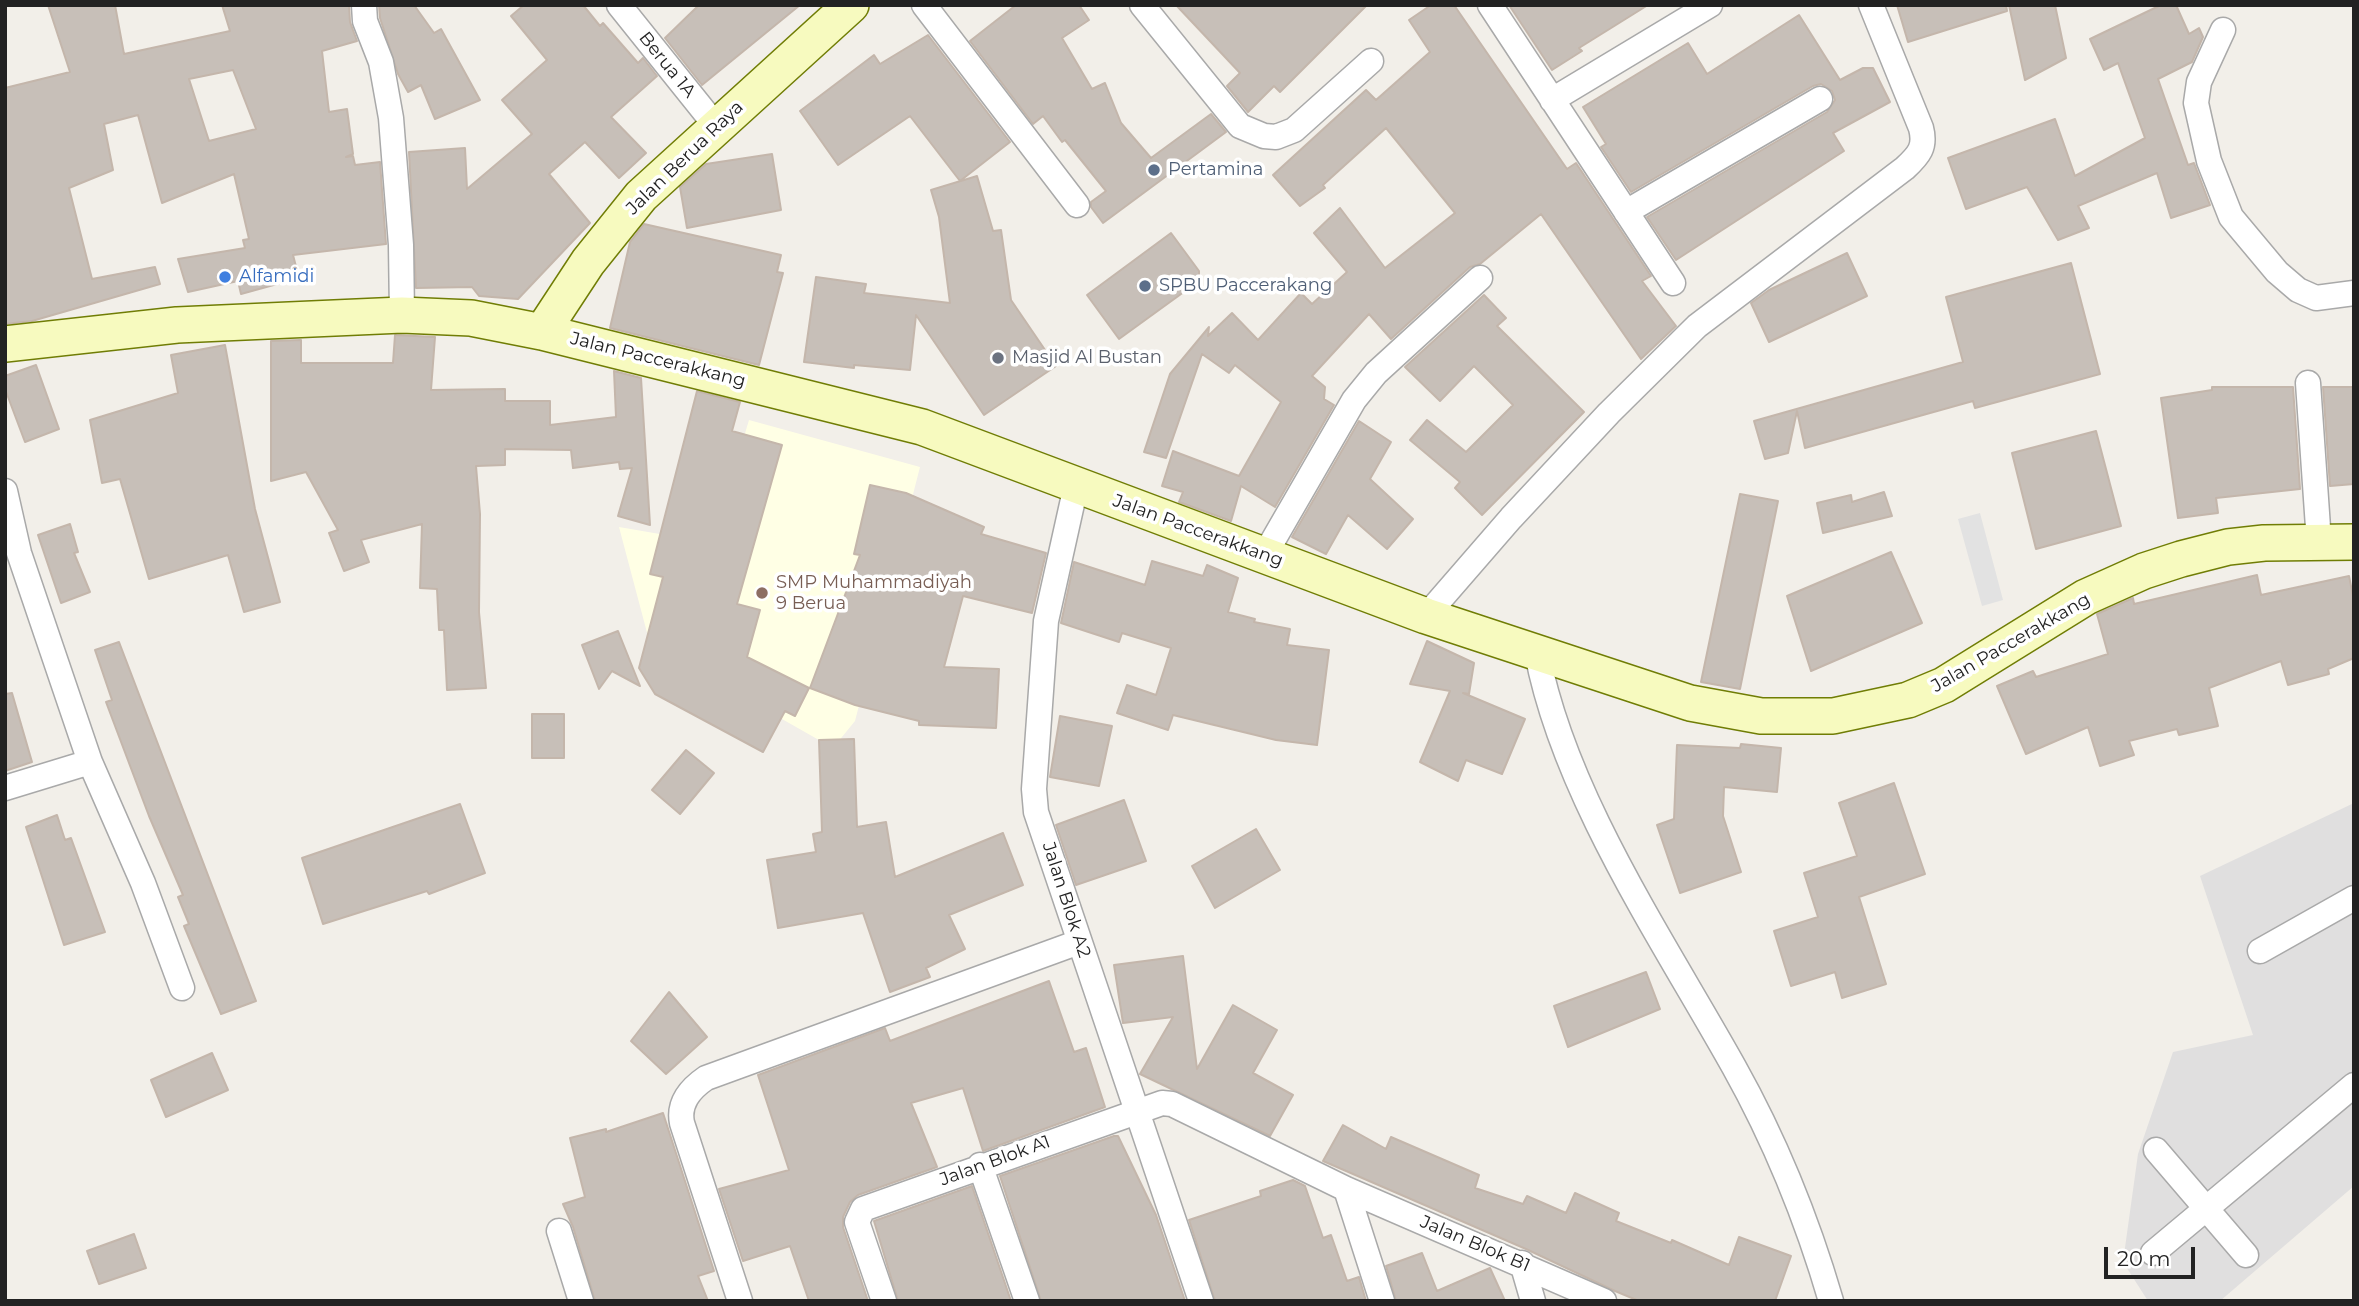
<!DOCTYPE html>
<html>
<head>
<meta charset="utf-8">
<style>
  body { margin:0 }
  #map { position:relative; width:2359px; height:1306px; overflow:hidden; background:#f2efe9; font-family:Montserrat,sans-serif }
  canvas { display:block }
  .frame { position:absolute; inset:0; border:7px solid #222; pointer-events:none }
  .scale { position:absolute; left:2104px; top:1247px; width:91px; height:32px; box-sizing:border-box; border:4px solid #222; border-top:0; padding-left:9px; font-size:21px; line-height:24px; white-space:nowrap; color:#222; -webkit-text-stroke:5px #fff; paint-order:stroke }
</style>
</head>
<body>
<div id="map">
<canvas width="2359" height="1306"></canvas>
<div class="frame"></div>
<div class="scale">20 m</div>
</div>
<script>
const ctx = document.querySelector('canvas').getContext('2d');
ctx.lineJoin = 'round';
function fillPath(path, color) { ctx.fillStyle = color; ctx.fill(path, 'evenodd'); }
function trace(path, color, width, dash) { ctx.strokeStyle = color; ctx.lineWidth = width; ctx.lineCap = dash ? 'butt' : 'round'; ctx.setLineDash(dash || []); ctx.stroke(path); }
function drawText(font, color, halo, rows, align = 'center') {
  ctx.font = font + ' Montserrat,sans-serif'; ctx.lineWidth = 7; ctx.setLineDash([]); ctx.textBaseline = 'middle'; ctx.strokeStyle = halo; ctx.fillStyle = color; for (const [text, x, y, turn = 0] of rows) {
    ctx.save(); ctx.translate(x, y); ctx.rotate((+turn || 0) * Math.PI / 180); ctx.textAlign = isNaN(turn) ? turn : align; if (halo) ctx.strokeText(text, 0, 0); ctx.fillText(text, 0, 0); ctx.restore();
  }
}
const residential = new Path2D(`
  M 2354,803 L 2354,1186 L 2220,1301 L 2148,1301 L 2123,1262 L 2138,1154 L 2173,1052 L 2253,1035 L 2200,876 Z`);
const education = new Path2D(`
  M 749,420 L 920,467 L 855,721 L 833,748 L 650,644 L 619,527 L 712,543 Z`);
const parking = new Path2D(`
  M 1980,513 L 2003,600 L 1982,606 L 1958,519 Z`);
const building = new Path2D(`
  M 48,5 L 115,5 L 124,54 L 230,31 L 222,5 L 349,5 L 350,22 L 357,41 L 322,51 L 329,112 L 347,109 L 353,154 L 346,157 L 353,156 L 355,165 L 380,162 L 386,244 L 293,255 L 299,278 L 241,294 L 238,281 L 188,292 L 178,259 L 245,248 L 243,240 L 249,239 L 234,174 L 162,203 L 138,115 L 104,124 L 113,170 L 69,188 L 92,279 L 155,267 L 160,284 L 32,321 L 5,324 L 5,88 L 70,72 ZM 233,70 L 256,129 L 209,141 L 189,79 Z
  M 379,5 L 414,5 L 434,33 L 441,29 L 480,100 L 435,119 L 421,85 L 408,92 L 398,74 L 380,18 Z
  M 524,5 L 583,5 L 600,26 L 603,23 L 638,63 L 643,58 L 657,76 L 611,117 L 646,153 L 619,178 L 585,142 L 549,174 L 590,223 L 518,299 L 479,296 L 472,287 L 416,288 L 409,152 L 465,148 L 467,189 L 532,134 L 502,100 L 547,60 L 511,16 Z
  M 699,5 L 800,5 L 702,85 L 665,38 Z
  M 1016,5 L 1079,5 L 1089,20 L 1062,38 L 1092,89 L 1105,83 L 1121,123 L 1151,158 L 1211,114 L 1226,132 L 1103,223 L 1091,207 L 1091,202 L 1106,191 L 1065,140 L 1062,142 L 1043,116 L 1033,124 L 970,41 Z
  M 1176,5 L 1367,5 L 1280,92 L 1274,86 L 1248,112 L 1227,86 L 1240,73 Z
  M 1431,5 L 1454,5 L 1567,169 L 1576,163 L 1651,276 L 1642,281 L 1676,326 L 1641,359 L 1541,214 L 1480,264 L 1470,267 L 1391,339 L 1369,314 L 1312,376 L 1325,387 L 1324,399 L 1334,405 L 1275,507 L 1241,486 L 1231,521 L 1179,502 L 1183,492 L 1162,486 L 1173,451 L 1239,476 L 1281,402 L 1235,365 L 1229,373 L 1202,354 L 1166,458 L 1144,452 L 1170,374 L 1209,327 L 1208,336 L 1232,313 L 1258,340 L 1301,293 L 1312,304 L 1347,272 L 1314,233 L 1340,208 L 1385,268 L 1455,213 L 1386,128 L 1323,185 L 1325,188 L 1300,206 L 1273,175 L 1366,90 L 1376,100 L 1430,52 L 1409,20 Z
  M 1509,5 L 1648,5 L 1579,48 L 1582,51 L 1552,70 Z
  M 1897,5 L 2006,5 L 2007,11 L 1908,42 Z
  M 2009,5 L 2055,5 L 2066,58 L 2025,80 Z
  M 2161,5 L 2176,5 L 2189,34 L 2199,28 L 2203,37 L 2192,62 L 2158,79 L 2188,165 L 2194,163 L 2210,205 L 2171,218 L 2157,173 L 2078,206 L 2089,228 L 2058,240 L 2027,187 L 1966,209 L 1948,158 L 2055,119 L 2075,176 L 2145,138 L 2118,63 L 2104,70 L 2090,39 Z
  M 1799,15 L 1840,80 L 1863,68 L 1873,68 L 1890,102 L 1833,133 L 1844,151 L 1676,260 L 1647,217 L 1827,112 L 1835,100 L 1832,91 L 1821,84 L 1813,86 L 1631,192 L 1601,147 L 1606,144 L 1583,107 L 1688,43 L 1707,74 Z
  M 928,35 L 1010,142 L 960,181 L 910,116 L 838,165 L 800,111 L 874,55 L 880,64 Z
  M 772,154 L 781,210 L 687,228 L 680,187 L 706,164 Z
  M 977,176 L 993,231 L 1001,230 L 1011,300 L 1056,366 L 984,415 L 916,315 L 910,370 L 854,365 L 854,368 L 804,362 L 816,277 L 866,284 L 864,293 L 950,303 L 939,217 L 931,190 Z
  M 644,224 L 781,255 L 777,272 L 783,273 L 759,365 L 610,328 L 630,242 Z
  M 1171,233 L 1199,271 L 1199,281 L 1119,339 L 1087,295 Z
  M 1847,253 L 1867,296 L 1769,342 L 1751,303 L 1769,290 Z
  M 2071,263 L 2100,374 L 1975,408 L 1973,401 L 1805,448 L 1797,411 L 1788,453 L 1765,459 L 1754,421 L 1963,362 L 1946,297 Z
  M 1484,295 L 1506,318 L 1497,326 L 1584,412 L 1482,515 L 1455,488 L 1460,482 L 1410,440 L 1427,420 L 1466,452 L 1513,405 L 1474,366 L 1440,401 L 1405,367 Z
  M 395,335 L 435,337 L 431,390 L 505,389 L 505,401 L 550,401 L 550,425 L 616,417 L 614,371 L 641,378 L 650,525 L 618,516 L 632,468 L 620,469 L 619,462 L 573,468 L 571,450 L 505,449 L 505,465 L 476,466 L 480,514 L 479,612 L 486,688 L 447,690 L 444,630 L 439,630 L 437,589 L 420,588 L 422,524 L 361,540 L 369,562 L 344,571 L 329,533 L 338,530 L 306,472 L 271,481 L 271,341 L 301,340 L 301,363 L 393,363 Z
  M 225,345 L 255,509 L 280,602 L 244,612 L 228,555 L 149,579 L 120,479 L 102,483 L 90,420 L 178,393 L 171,355 Z
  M 36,365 L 59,429 L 25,442 L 5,389 L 5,376 Z
  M 2212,387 L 2293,387 L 2300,489 L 2216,498 L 2218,513 L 2178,518 L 2161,398 L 2212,390 Z
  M 2323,387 L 2354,387 L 2354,484 L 2330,486 Z
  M 697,391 L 740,402 L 732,431 L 782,445 L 737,604 L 760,610 L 747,657 L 809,688 L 795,716 L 785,711 L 763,752 L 655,694 L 639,668 L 663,577 L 650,574 Z
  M 1359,421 L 1391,442 L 1370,479 L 1413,519 L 1387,549 L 1348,515 L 1326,554 L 1292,537 Z
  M 2096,431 L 2121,526 L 2036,549 L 2012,453 Z
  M 870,485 L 906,493 L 984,527 L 981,534 L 1046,553 L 1032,613 L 963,596 L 944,667 L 999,669 L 996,728 L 919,725 L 919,721 L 855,705 L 810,688 L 860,555 L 854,554 Z
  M 1884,492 L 1892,516 L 1823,533 L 1817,503 L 1851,495 L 1852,502 Z
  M 1740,494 L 1778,501 L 1740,689 L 1701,682 Z
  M 70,524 L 78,552 L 74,553 L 90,592 L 61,603 L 38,535 Z
  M 1891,552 L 1922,623 L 1811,671 L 1787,596 Z
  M 1152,561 L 1203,576 L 1207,565 L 1238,578 L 1228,612 L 1255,619 L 1254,622 L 1290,629 L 1287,645 L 1329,650 L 1317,745 L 1276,740 L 1173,715 L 1168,730 L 1117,713 L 1127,685 L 1156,695 L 1171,648 L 1122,633 L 1119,642 L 1061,623 L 1074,562 L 1145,585 Z
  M 2257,575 L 2261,595 L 2349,576 L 2354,601 L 2354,658 L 2328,669 L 2329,674 L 2288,685 L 2281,661 L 2209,688 L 2218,726 L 2179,735 L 2177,729 L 2129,741 L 2134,755 L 2100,766 L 2088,727 L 2026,754 L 1997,686 L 2033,671 L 2036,677 L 2108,654 L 2097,614 L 2133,598 L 2134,604 Z
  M 618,631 L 640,686 L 612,671 L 599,689 L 582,645 Z
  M 1427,641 L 1474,663 L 1469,694 L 1463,693 L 1525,719 L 1502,774 L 1466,760 L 1458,781 L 1420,762 L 1450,691 L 1410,684 Z
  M 119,642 L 256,1001 L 221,1014 L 184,926 L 189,924 L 178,897 L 183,895 L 149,816 L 106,702 L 112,700 L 95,650 Z
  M 12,693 L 32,762 L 5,771 L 5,694 Z
  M 532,714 L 564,714 L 564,758 L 532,758 Z
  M 1060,716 L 1112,726 L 1099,786 L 1050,777 Z
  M 854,739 L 857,827 L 886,822 L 895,877 L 1003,833 L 1023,885 L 949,915 L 965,949 L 926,968 L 930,977 L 890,992 L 863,913 L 778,928 L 767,860 L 816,852 L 813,834 L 822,832 L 819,740 Z
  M 1741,744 L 1781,748 L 1777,792 L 1724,787 L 1723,816 L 1741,872 L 1680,893 L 1657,825 L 1674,819 L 1677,745 L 1740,748 Z
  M 686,750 L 714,773 L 680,814 L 652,790 Z
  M 1894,783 L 1925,874 L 1859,897 L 1886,984 L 1842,998 L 1835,972 L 1791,986 L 1774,931 L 1818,917 L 1804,873 L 1857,856 L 1839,803 Z
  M 1124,800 L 1146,861 L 1076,885 L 1056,825 Z
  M 460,804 L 485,873 L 429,894 L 427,891 L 323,924 L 302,858 Z
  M 57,815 L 65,840 L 71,838 L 105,932 L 64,945 L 26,827 Z
  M 1256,829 L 1280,870 L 1215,908 L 1192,866 Z
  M 1183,956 L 1197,1069 L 1233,1005 L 1277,1030 L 1253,1073 L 1293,1095 L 1270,1136 L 1140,1074 L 1173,1017 L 1123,1023 L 1114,965 Z
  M 1646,972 L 1660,1009 L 1568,1047 L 1554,1006 Z
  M 1049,981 L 1074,1052 L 1086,1048 L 1105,1107 L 983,1151 L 963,1088 L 911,1103 L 937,1167 L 858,1195 L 850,1202 L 843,1217 L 843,1227 L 868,1301 L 809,1301 L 790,1246 L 743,1261 L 719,1189 L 789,1170 L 758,1075 L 885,1028 L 890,1041 Z
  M 669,992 L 707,1037 L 666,1074 L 631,1041 Z
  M 212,1053 L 228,1090 L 166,1117 L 151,1080 Z
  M 663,1113 L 714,1271 L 698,1276 L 708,1301 L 595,1301 L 573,1227 L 563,1204 L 585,1197 L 570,1138 L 606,1129 L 606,1132 Z
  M 1343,1125 L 1386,1149 L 1391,1137 L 1479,1175 L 1475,1188 L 1523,1204 L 1527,1196 L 1566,1213 L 1575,1193 L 1619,1213 L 1616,1221 L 1671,1243 L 1672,1240 L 1729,1265 L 1739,1237 L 1791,1256 L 1775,1301 L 1639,1301 L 1615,1291 L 1526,1249 L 1323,1161 Z
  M 1114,1136 L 1118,1136 L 1156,1215 L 1185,1301 L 1041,1301 L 1000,1176 Z
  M 1293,1180 L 1305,1186 L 1323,1238 L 1331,1235 L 1347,1281 L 1359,1277 L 1366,1301 L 1215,1301 L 1189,1220 L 1261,1196 L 1260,1191 Z
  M 972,1186 L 1011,1301 L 898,1301 L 874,1221 Z
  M 134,1234 L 146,1268 L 99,1284 L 87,1251 Z
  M 1422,1253 L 1437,1291 L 1490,1268 L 1505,1301 L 1396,1301 L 1386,1266 Z`);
const street = new Path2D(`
  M 364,5 L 365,21 L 381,62 L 391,118 L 401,245 L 402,315
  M 619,5 L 716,126
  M 924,5 L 1077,205
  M 1142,5 L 1240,126 L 1264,136 L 1276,137 L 1294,130 L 1371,61
  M 1490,5 L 1673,283
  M 2223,30 L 2199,82 L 2196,103 L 2209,161 L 2231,217 L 2277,272 L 2298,290 L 2316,298 L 2354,293
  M 1552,100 L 1710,5
  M 1626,212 L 1820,99
  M 2308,383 L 2319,542
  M 1076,486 L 1046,621 L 1034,789 L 1036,812 L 1201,1301
  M 5,491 L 19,553 L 90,762 L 143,883 L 182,988
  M 1264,556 L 1354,400 L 1376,373 L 1480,278
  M 1426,616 L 1511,518 L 1609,413 L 1697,326 L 1905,168 C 1919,155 1926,147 1921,128 L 1871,5
  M 1537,653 C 1564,795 1663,940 1734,1067 C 1776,1142 1807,1219 1831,1301
  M 5,788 L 90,762
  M 2260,951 L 2354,898
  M 2156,1150 L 2246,1255
  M 980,1165 L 1027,1301
  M 1346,1189 L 1382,1301
  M 559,1231 L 581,1301
  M 2153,1253 L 2354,1085
  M 1522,1263 L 1533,1301
  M 740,1301 L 682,1123 C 678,1103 690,1089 706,1078 L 1079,942
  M 884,1301 L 857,1222 L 863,1209 L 1162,1103 L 1172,1104 L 1346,1189 L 1604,1301`);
const secondary = new Path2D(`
  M 542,332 L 588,262 L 641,196 L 851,5
  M 5,344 L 177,325 L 402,315 L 471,318 L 542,332 L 922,427 L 1426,616 L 1690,703 L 1761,716 L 1833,716 L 1908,700 L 1944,685 L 2086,597 L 2144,571 L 2181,559 L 2228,547 L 2264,543 L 2354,542`);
const markers = [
  [1154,170,7,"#5c6f8a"],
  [225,277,7,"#3f7fe0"],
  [1145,286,7,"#5c6f8a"],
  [998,358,7,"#6b7280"],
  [762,593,7,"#8d6e63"]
];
const streetNames = [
  ["Berua 1A",667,65,51],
  ["Jalan Berua Raya",685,158,-44],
  ["Jalan Paccerakkang",658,360,14],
  ["Jalan Paccerakkang",1198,531,20],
  ["Jalan Paccerakkang",2011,643,-30],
  ["Jalan Blok A2",1066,900,72],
  ["Jalan Blok A1",995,1161,-20],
  ["Jalan Blok B1",1475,1244,23]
];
const serviceNames = [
  ["Pertamina",1168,170],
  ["SPBU Paccerakang",1159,286]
];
const shopNames = [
  ["Alfamidi",239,277]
];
const worshipNames = [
  ["Masjid Al Bustan",1012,358]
];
const educationNames = [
  ["SMP Muhammadiyah",776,583],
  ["9 Berua",776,604]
];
fillPath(residential, '#e0dfdf');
fillPath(education, '#ffffe5');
fillPath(parking, '#e2e2e2');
fillPath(building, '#c7bfb8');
trace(building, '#c4b6ab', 2);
trace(street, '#a9a9a9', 27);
trace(secondary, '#707d05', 38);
trace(street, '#fff', 24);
trace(secondary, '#f7fabf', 35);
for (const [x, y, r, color] of markers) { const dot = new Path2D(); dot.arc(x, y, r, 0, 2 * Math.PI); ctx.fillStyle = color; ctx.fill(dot); trace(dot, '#fff', 2.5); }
drawText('18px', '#222', '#fff', streetNames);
drawText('18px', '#4e5e75', '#fff', serviceNames, 'left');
drawText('18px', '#366cbe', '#fff', shopNames, 'left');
drawText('18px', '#5b616d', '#fff', worshipNames, 'left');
drawText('18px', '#785e54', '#fff', educationNames, 'left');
</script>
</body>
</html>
